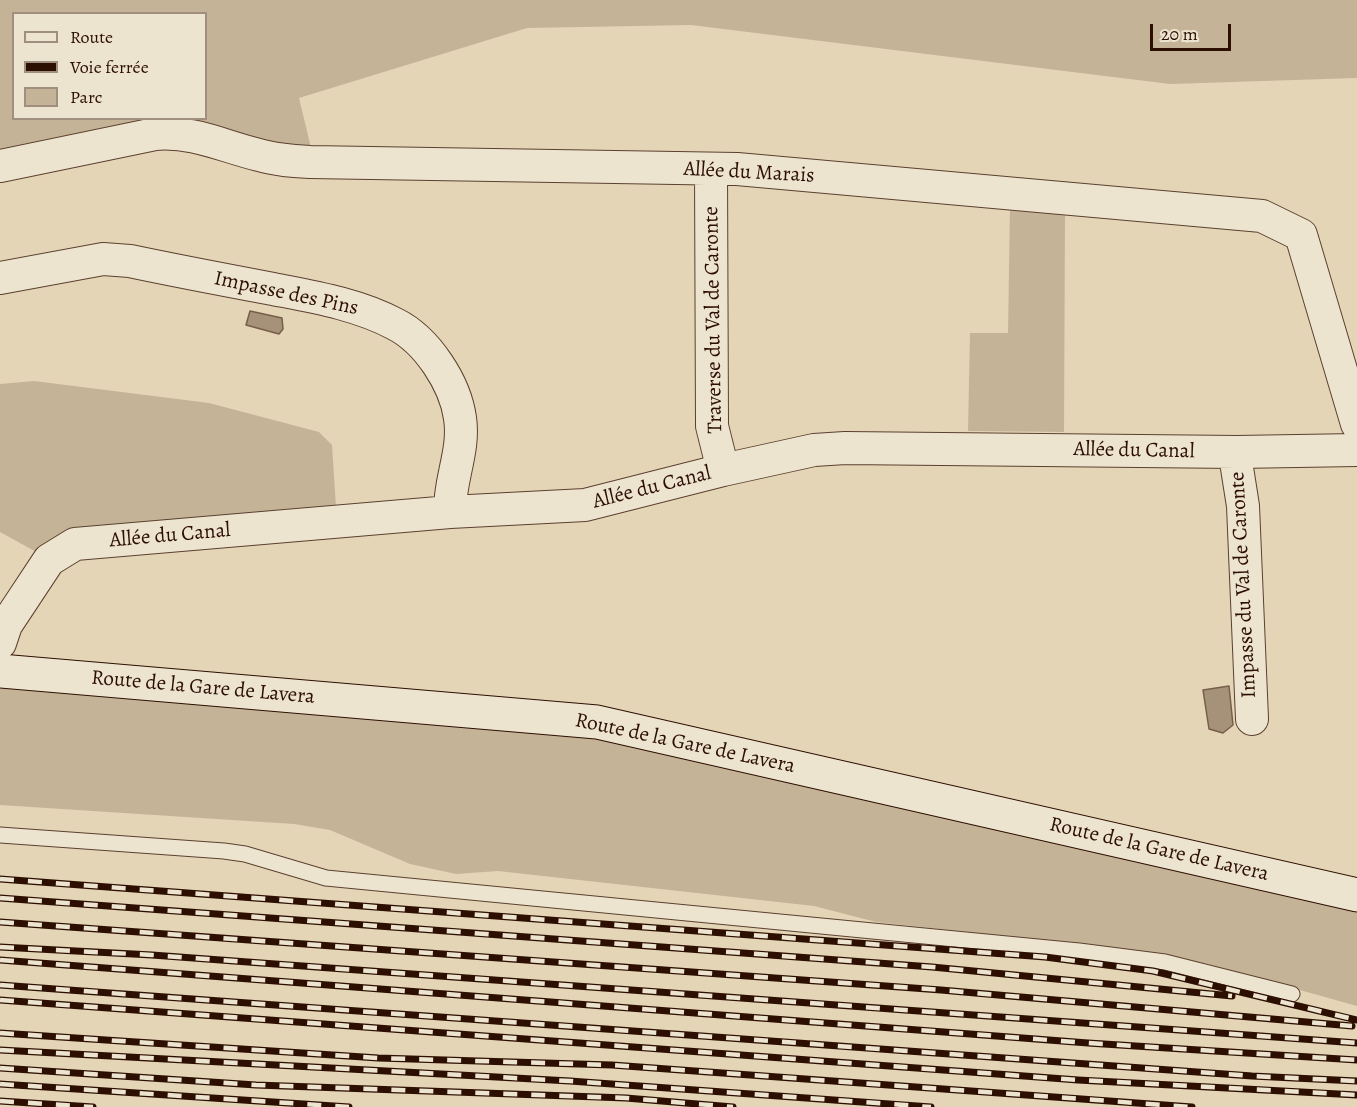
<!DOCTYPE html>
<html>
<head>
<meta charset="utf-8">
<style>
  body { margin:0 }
  #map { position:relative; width:1357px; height:1107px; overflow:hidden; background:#e4d5b6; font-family:Alegreya,serif }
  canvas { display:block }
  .legend { position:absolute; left:12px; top:12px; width:195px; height:108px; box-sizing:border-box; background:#ede4d0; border:2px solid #a08f7e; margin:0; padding:8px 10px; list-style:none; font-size:18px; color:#2d0f02 }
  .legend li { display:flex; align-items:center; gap:12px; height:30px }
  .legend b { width:30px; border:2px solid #a08f7e }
  .scale { position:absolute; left:1150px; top:24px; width:81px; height:27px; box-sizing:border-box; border:3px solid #2d0f02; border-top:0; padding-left:8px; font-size:18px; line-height:21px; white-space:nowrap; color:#2d0f02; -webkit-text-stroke:4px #ede4d0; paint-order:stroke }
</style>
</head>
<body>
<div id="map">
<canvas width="1357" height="1107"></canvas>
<ul class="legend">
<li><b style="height:8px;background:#ede4d0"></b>Route</li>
<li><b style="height:8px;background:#2d0f02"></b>Voie ferrée</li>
<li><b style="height:16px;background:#c5b397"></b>Parc</li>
</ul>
<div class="scale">20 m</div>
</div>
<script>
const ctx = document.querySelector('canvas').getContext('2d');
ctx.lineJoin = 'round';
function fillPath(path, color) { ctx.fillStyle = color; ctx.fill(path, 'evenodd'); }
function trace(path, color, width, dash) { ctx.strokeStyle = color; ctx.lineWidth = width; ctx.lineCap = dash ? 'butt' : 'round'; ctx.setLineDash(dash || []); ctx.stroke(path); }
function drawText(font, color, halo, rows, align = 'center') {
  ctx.font = font + ' Alegreya,serif'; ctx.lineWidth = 4.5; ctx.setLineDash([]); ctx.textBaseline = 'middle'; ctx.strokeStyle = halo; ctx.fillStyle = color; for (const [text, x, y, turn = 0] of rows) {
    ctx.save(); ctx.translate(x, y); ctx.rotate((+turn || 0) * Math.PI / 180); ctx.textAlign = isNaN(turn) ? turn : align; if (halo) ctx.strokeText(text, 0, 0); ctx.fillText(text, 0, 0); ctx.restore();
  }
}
const green = new Path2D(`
  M 0,0 L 1357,0 L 1357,78 L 1170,84 L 691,25 L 527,28 L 299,98 L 312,152 L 262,144 L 0,156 ZM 14,14 L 206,14 L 206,118 L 14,118 Z
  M 1010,208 L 1065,214 L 1064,432 L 968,431 L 970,333 L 1008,333 Z
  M 34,381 L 209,403 L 319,432 L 332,445 L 336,507 L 40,554 L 0,532 L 0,384 Z
  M 8,687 L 577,733 L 1357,911 L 1357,1006 L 1207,964 L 1129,950 L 876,922 L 814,906 L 498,871 L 456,874 L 410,864 L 330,830 L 294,824 L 0,805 L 0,688 Z`);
const water = new Path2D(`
  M 250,311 L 282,318 L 283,329 L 279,334 L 246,325 Z
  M 1229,686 L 1233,725 L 1223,733 L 1209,729 L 1203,690 Z`);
const lane = new Path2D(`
  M 0,835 L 224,851 L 245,854 L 326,878 L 1079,951 L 1165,962 L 1292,994`);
const street = new Path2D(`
  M 0,166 L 155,134 C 195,131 222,146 259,155 C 276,160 293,161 310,162 L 737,169 L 1262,216 L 1301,235 L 1357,424
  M 711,169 L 712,426 L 723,470
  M 0,278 L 103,259 L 130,261 C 177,271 225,280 273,289 C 314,297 357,304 395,324 C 427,340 455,383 460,418 C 465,451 449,480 450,512
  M 1237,452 L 1237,468 L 1243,506 L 1252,719
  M 0,643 L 6,625 L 49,560 L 75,544 L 450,512 L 585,505 L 723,470 L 814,450 L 845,448 L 1237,452 L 1357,450`);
const secondary = new Path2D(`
  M 0,671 L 597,722 L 1357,895`);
const rail = new Path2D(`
  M 0,879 L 1045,957 L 1153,971 L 1357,1020
  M 0,898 L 932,967 L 1232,996
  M 0,922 L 941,990 L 1352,1026
  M 0,947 L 152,955 L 1357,1043
  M 0,960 L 1088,1043 L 1357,1060
  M 0,985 L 1252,1076 L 1357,1081
  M 0,1000 L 1078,1080 L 1357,1095
  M 0,1033 L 378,1058 L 612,1065 L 1192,1107
  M 0,1050 L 570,1081 L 931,1107
  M 0,1068 L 256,1085 L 626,1098 L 733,1107
  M 0,1084 L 349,1107
  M 0,1101 L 93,1107`);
const streetNames = [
  ["Allée du Marais",749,173,3],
  ["Impasse des Pins",286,294,12],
  ["Traverse du Val de Caronte",714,320,-91],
  ["Allée du Canal",1134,451,1],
  ["Allée du Canal",652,488,-14],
  ["Allée du Canal",170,536,-5],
  ["Impasse du Val de Caronte",1244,585,-93],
  ["Route de la Gare de Lavera",203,688,5],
  ["Route de la Gare de Lavera",685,744,12],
  ["Route de la Gare de Lavera",1159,850,13]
];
fillPath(green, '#c5b397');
fillPath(water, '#a69279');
trace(water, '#765e49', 1.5);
trace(lane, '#5b402f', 17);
trace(street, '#5b402f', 34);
trace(secondary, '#2d0f02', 35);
trace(lane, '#ede4d0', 15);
trace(street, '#ede4d0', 32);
trace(secondary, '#ede4d0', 33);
trace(rail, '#2d0f02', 7);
trace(rail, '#ede4d0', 4.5, [14]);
drawText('21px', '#2d0f02', '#ede4d0', streetNames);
</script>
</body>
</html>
